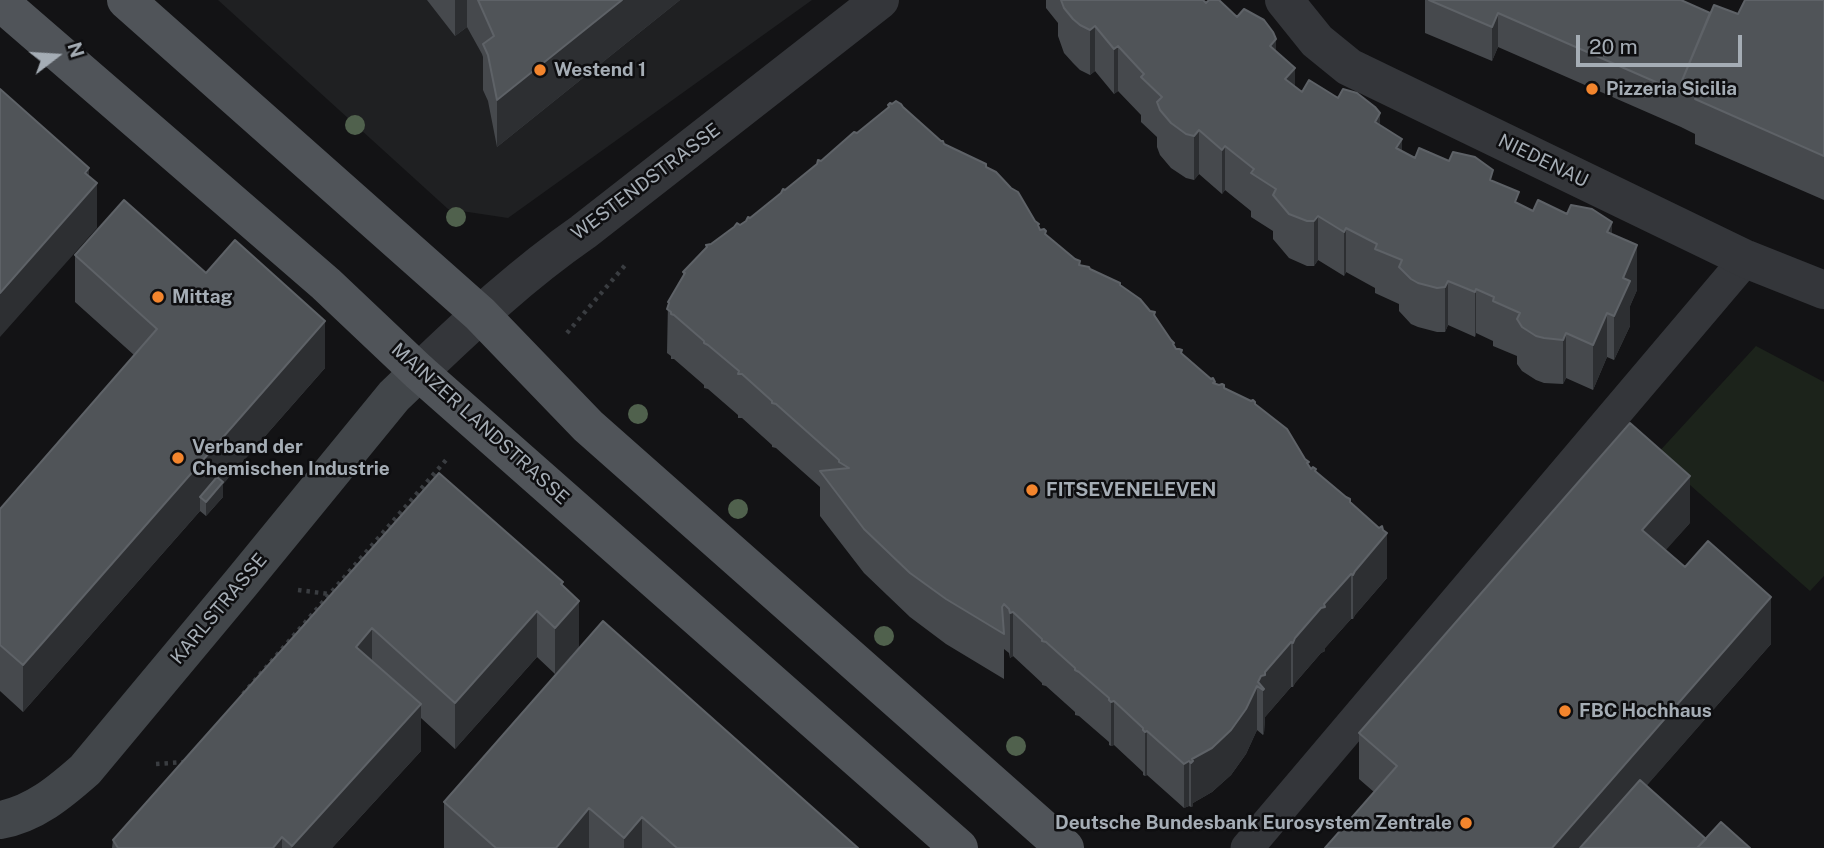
<!DOCTYPE html>
<html>
<head>
<meta charset="utf-8">
<style>
  body { margin:0 }
  #map { position:relative; width:1824px; height:848px; overflow:hidden; background:#131315; font-family:"Public Sans",sans-serif }
  canvas { display:block }
  .north { position:absolute; left:21px; top:21px; width:70px; height:70px; -webkit-text-stroke:5px #0e0e10; paint-order:stroke; rotate:73deg; font-size:19px; font-weight:700; line-height:28px; text-align:center; color:#a5adb5 }
  .north::after { content:''; display:block; margin:auto; width:24px; height:32px; background:#a5adb5; clip-path:polygon(50% 0,100% 100%,50% 72%,0 100%) }
  .scale { position:absolute; left:1576px; top:35px; width:166px; height:32px; box-sizing:border-box; border:4px solid #a5adb5; border-top:0; padding-left:9px; font-size:21px; line-height:24px; white-space:nowrap; color:#a5adb5; -webkit-text-stroke:5px #0e0e10; paint-order:stroke }
</style>
</head>
<body>
<div id="map">
<canvas width="1824" height="848"></canvas>
<div class="north">N</div>
<div class="scale">20 m</div>
</div>
<script>
const ctx = document.querySelector('canvas').getContext('2d');
ctx.lineJoin = 'round';
function fillPath(path, color) { ctx.fillStyle = color; ctx.fill(path, 'evenodd'); }
function trace(path, color, width, dash) { ctx.strokeStyle = color; ctx.lineWidth = width; ctx.lineCap = dash ? 'butt' : 'round'; ctx.setLineDash(dash || []); ctx.stroke(path); }
function drawText(font, color, halo, rows, align = 'center') {
  ctx.font = font + ' "Public Sans",sans-serif'; ctx.lineWidth = 5; ctx.setLineDash([]); ctx.textBaseline = 'middle'; ctx.strokeStyle = halo; ctx.fillStyle = color; for (const [text, x, y, turn = 0] of rows) {
    ctx.save(); ctx.translate(x, y); ctx.rotate((+turn || 0) * Math.PI / 180); ctx.textAlign = isNaN(turn) ? turn : align; if (halo) ctx.strokeText(text, 0, 0); ctx.fillText(text, 0, 0); ctx.restore();
  }
}
const built = new Path2D(`
  M 218,0 L 812,0 L 508,218 L 448,209 Z`);
const green = new Path2D(`
  M 1756,346 L 1824,382 L 1824,576 L 1810,591 L 1656,455 Z`);
const path = new Path2D(`
  M 567,333 L 627,263
  M 298,590 L 329,594
  M 243,694 L 446,460
  M 156,764 L 184,762`);
const lane = new Path2D(`
  M 1247,848 L 1746,259`);
const street = new Path2D(`
  M 1284,0 L 1317,41 L 1349,67 L 1746,259 L 1824,290
  M 419,372 C 471,322 524,273 583,232 L 880,0`);
const secondary = new Path2D(`
  M 0,820 C 34,814 60,792 85,770 L 241,583 L 394,396 L 419,372`);
const primary = new Path2D(`
  M 126,0 L 480,314 L 588,426 L 1065,848
  M 0,2 L 326,284 L 419,372 L 959,848`);
const trees = [
  [355,125],
  [456,217],
  [638,414],
  [738,509],
  [884,636],
  [1016,746]
];
const wall = new Path2D(`
  M 427,0 L 680,0 L 497,147 L 488,101 L 483,90 L 483,57 L 482,54 L 467,27 L 455,36 Z
  M 1046,0 L 1203,0 L 1276,52 L 1295,87 L 1302,92 L 1380,125 L 1402,151 L 1415,158 L 1493,181 L 1519,204 L 1533,211 L 1612,234 L 1637,290 L 1630,306 L 1630,326 L 1614,360 L 1607,357 L 1593,390 L 1566,378 L 1563,384 L 1544,383 L 1536,380 L 1522,371 L 1517,364 L 1517,356 L 1493,346 L 1493,341 L 1476,333 L 1475,337 L 1448,325 L 1445,332 L 1437,332 L 1418,327 L 1411,324 L 1399,311 L 1399,304 L 1375,293 L 1375,288 L 1346,272 L 1344,276 L 1318,260 L 1314,266 L 1307,266 L 1289,258 L 1273,239 L 1273,231 L 1251,217 L 1251,211 L 1225,190 L 1222,194 L 1199,174 L 1194,180 L 1186,178 L 1171,168 L 1160,155 L 1157,147 L 1157,137 L 1141,122 L 1141,115 L 1118,91 L 1114,94 L 1095,71 L 1090,75 L 1080,70 L 1073,63 L 1064,53 L 1058,36 L 1058,23 L 1046,8 Z
  M 1425,0 L 1681,0 L 1710,13 L 1738,14 L 1824,0 L 1824,200 L 1695,144 L 1695,134 L 1681,127 L 1498,47 L 1492,61 L 1425,33 Z
  M 888,105 L 903,107 L 944,144 L 986,167 L 1040,230 L 1080,265 L 1090,269 L 1120,285 L 1155,315 L 1176,349 L 1215,384 L 1255,404 L 1311,469 L 1316,471 L 1350,502 L 1387,578 L 1355,615 L 1353,619 L 1351,619 L 1325,648 L 1325,651 L 1321,653 L 1295,683 L 1293,687 L 1291,687 L 1265,717 L 1264,733 L 1263,735 L 1257,730 L 1246,754 L 1231,775 L 1212,792 L 1193,803 L 1193,806 L 1191,807 L 1189,806 L 1184,808 L 1147,775 L 1145,776 L 1143,775 L 1143,772 L 1114,745 L 1111,746 L 1109,745 L 1109,742 L 1079,716 L 1075,715 L 1075,712 L 1046,686 L 1042,685 L 1042,683 L 1013,656 L 1010,658 L 1009,653 L 1004,649 L 1004,679 L 946,644 L 910,617 L 864,573 L 820,516 L 820,487 L 776,448 L 772,447 L 772,445 L 742,418 L 738,418 L 738,415 L 708,389 L 704,388 L 704,385 L 674,359 L 671,359 L 671,356 L 667,353 L 668,302 L 683,276 L 683,272 L 711,244 L 750,218 L 821,161 L 888,108 Z
  M 75,255 L 206,273 L 325,368 L 223,484 L 223,497 L 206,516 L 200,511 L 23,712 L 0,691 L 0,509 L 134,355 L 75,302 Z
  M 439,473 L 563,586 L 579,647 L 555,674 L 537,657 L 455,749 L 421,718 L 421,751 L 332,848 L 112,848 L 113,840 Z
  M 1690,523 L 1665,550 L 1771,644 L 1646,786 L 1706,839 L 1374,792 L 1359,779 L 1359,733 Z
  M 603,621 L 858,848 L 444,848 L 444,802 Z`);
const shadedWall = new Path2D(`
  M 455,0 L 467,0 L 467,27 L 455,36 Z
  M 622,0 L 680,0 L 497,147 L 497,100 Z
  M 1498,13 L 1498,47 L 1492,61 L 1492,27 Z
  M 1095,26 L 1095,71 L 1090,75 L 1090,30 Z
  M 1276,39 L 1276,83 L 1270,46 Z
  M 1118,46 L 1118,91 L 1114,94 L 1114,49 Z
  M 1295,68 L 1295,112 L 1285,79 Z
  M 1380,113 L 1380,158 L 1375,122 Z
  M 1199,130 L 1199,174 L 1194,180 L 1194,136 Z
  M 1402,139 L 1402,183 L 1396,148 Z
  M 1225,146 L 1225,190 L 1222,194 L 1222,150 Z
  M 89,168 L 89,192 L 97,183 L 97,228 L 0,337 L 0,293 Z
  M 1318,216 L 1318,260 L 1314,266 L 1314,221 Z
  M 1612,222 L 1612,267 L 1607,232 Z
  M 1346,228 L 1346,272 L 1344,276 L 1344,232 Z
  M 1637,245 L 1637,290 L 1630,306 L 1630,326 L 1614,360 L 1614,316 L 1623,278 Z
  M 1448,281 L 1448,325 L 1445,332 L 1445,287 Z
  M 1476,289 L 1476,333 L 1475,337 L 1475,292 Z
  M 1607,313 L 1607,357 L 1593,390 L 1593,345 Z
  M 325,321 L 325,368 L 223,484 L 223,497 L 206,516 L 206,502 L 200,497 L 200,511 L 23,712 L 23,665 Z
  M 1566,333 L 1566,378 L 1563,384 L 1563,340 Z
  M 1690,476 L 1690,523 L 1642,577 L 1642,530 Z
  M 1387,533 L 1387,578 L 1355,615 L 1353,619 L 1353,575 L 1355,571 Z
  M 1351,574 L 1351,619 L 1325,648 L 1325,651 L 1321,653 L 1295,683 L 1293,687 L 1293,643 L 1295,638 Z
  M 563,582 L 563,619 L 579,601 L 579,647 L 555,674 L 555,628 L 561,584 Z
  M 1771,597 L 1771,644 L 1592,848 L 1552,848 Z
  M 537,611 L 537,657 L 455,749 L 455,703 Z
  M 1013,612 L 1013,656 L 1010,658 L 1010,613 Z
  M 372,628 L 372,675 L 356,647 Z
  M 1291,642 L 1291,687 L 1265,717 L 1264,733 L 1263,735 L 1263,690 L 1258,682 L 1261,676 Z
  M 1257,686 L 1257,730 L 1246,754 L 1231,775 L 1212,792 L 1193,803 L 1193,806 L 1191,807 L 1191,763 L 1192,759 Z
  M 1114,701 L 1114,745 L 1111,746 L 1111,702 Z
  M 421,704 L 421,751 L 332,848 L 292,848 L 292,846 Z
  M 1147,731 L 1147,775 L 1145,776 L 1145,732 Z
  M 1189,761 L 1189,806 L 1184,808 L 1184,764 Z
  M 589,808 L 589,848 L 556,848 Z
  M 642,817 L 642,848 L 624,848 L 624,838 Z
  M 282,837 L 282,848 L 273,848 Z`);
const building = new Path2D(`
  M 478,0 L 622,0 L 497,100 L 488,55 L 483,44 L 494,36 Z
  M 1061,0 L 1203,0 L 1206,3 L 1209,0 L 1219,0 L 1237,17 L 1244,9 L 1264,20 L 1273,32 L 1276,39 L 1270,46 L 1295,68 L 1285,79 L 1302,92 L 1309,80 L 1338,98 L 1343,89 L 1357,93 L 1375,107 L 1380,113 L 1375,122 L 1402,139 L 1396,148 L 1415,158 L 1419,148 L 1449,161 L 1453,152 L 1475,157 L 1493,170 L 1490,180 L 1519,192 L 1515,202 L 1533,211 L 1538,200 L 1567,214 L 1571,205 L 1592,209 L 1612,222 L 1607,232 L 1637,245 L 1623,278 L 1630,281 L 1614,316 L 1607,313 L 1593,345 L 1566,333 L 1563,340 L 1544,338 L 1536,336 L 1522,327 L 1517,319 L 1520,313 L 1493,301 L 1494,297 L 1476,289 L 1475,292 L 1448,281 L 1445,287 L 1437,288 L 1418,283 L 1411,279 L 1399,267 L 1402,260 L 1375,249 L 1377,244 L 1346,228 L 1344,232 L 1318,216 L 1314,221 L 1307,221 L 1289,214 L 1273,195 L 1276,189 L 1251,173 L 1254,169 L 1225,146 L 1222,150 L 1199,130 L 1194,136 L 1186,134 L 1171,123 L 1160,110 L 1157,102 L 1162,97 L 1141,77 L 1144,74 L 1118,46 L 1114,49 L 1095,26 L 1090,30 L 1080,25 L 1073,19 L 1064,8 Z
  M 1429,0 L 1681,0 L 1710,13 L 1681,83 L 1681,93 L 1498,13 L 1492,27 Z
  M 1745,0 L 1824,0 L 1824,156 L 1695,99 L 1699,91 L 1681,83 L 1714,5 L 1738,14 Z
  M 0,89 L 89,168 L 85,173 L 97,183 L 0,293 Z
  M 896,101 L 901,104 L 903,107 L 941,141 L 943,141 L 944,144 L 986,164 L 986,167 L 996,172 L 1011,188 L 1018,192 L 1035,221 L 1039,224 L 1038,225 L 1040,230 L 1044,229 L 1046,231 L 1045,234 L 1075,259 L 1080,261 L 1079,265 L 1089,267 L 1090,269 L 1120,283 L 1120,285 L 1140,299 L 1150,311 L 1155,312 L 1154,315 L 1171,340 L 1174,343 L 1173,344 L 1176,349 L 1179,349 L 1182,350 L 1181,353 L 1211,379 L 1213,378 L 1215,382 L 1213,383 L 1219,385 L 1222,384 L 1224,385 L 1224,388 L 1251,401 L 1253,400 L 1255,402 L 1255,404 L 1287,429 L 1305,459 L 1309,462 L 1307,463 L 1311,469 L 1313,467 L 1316,469 L 1315,471 L 1346,497 L 1350,499 L 1350,502 L 1379,528 L 1382,526 L 1383,530 L 1387,533 L 1355,571 L 1353,575 L 1351,574 L 1324,604 L 1325,607 L 1321,608 L 1295,638 L 1293,643 L 1291,642 L 1265,672 L 1265,675 L 1261,676 L 1258,682 L 1264,689 L 1263,690 L 1257,686 L 1246,709 L 1231,730 L 1212,748 L 1192,759 L 1193,761 L 1191,763 L 1189,761 L 1184,764 L 1147,731 L 1145,732 L 1143,730 L 1143,728 L 1114,701 L 1111,702 L 1109,700 L 1109,698 L 1079,672 L 1075,670 L 1075,668 L 1046,642 L 1042,641 L 1042,639 L 1013,612 L 1010,613 L 1009,609 L 1004,604 L 1002,607 L 1004,634 L 946,599 L 910,573 L 864,529 L 820,471 L 849,468 L 839,462 L 839,460 L 776,404 L 772,403 L 772,401 L 742,374 L 738,374 L 739,371 L 708,345 L 704,343 L 704,341 L 674,315 L 671,314 L 671,312 L 667,309 L 669,303 L 668,302 L 685,273 L 683,272 L 707,247 L 706,245 L 711,244 L 734,227 L 737,223 L 740,225 L 746,221 L 748,217 L 750,218 L 781,193 L 783,189 L 785,190 L 817,164 L 818,160 L 821,161 L 854,132 L 857,133 L 889,107 L 888,105 L 890,103 L 892,104 Z
  M 124,200 L 206,273 L 235,240 L 325,321 L 23,665 L 0,645 L 0,509 L 157,329 L 75,255 Z
  M 1630,423 L 1690,476 L 1642,530 L 1685,567 L 1708,541 L 1771,597 L 1552,848 L 1325,848 L 1397,766 L 1359,733 Z
  M 439,473 L 563,582 L 561,584 L 579,601 L 555,628 L 537,611 L 455,703 L 372,628 L 356,647 L 421,704 L 292,846 L 282,837 L 273,848 L 118,848 L 113,840 Z
  M 217,477 L 223,482 L 206,502 L 200,497 Z
  M 603,621 L 858,848 L 677,848 L 642,817 L 624,838 L 589,808 L 556,848 L 496,848 L 444,802 Z
  M 1640,780 L 1706,839 L 1697,848 L 1580,848 Z
  M 1721,822 L 1750,848 L 1697,848 Z`);
const markers = [
  [540,70,7,"#f3852d"],
  [1592,89,7,"#f3852d"],
  [158,297,7,"#f3852d"],
  [178,458,7,"#f3852d"],
  [1032,490,7,"#f3852d"],
  [1565,711,7,"#f3852d"],
  [1466,823,7,"#f3852d"]
];
const poiNames = [
  ["Westend 1",554,70],
  ["Pizzeria Sicilia",1606,89],
  ["Mittag",172,297],
  ["Verband der",192,447],
  ["Chemischen Industrie",192,469],
  ["FITSEVENELEVEN",1046,490],
  ["FBC Hochhaus",1579,711],
  ["Deutsche Bundesbank Eurosystem Zentrale",1452,823,"right"]
];
const streetNames = [
  ["NIEDENAU",1543,161,26],
  ["WESTENDSTRASSE",646,182,-37],
  ["MAINZER LANDSTRASSE",480,424,42],
  ["KARLSTRASSE",219,609,-50]
];
fillPath(built, '#1f2022');
fillPath(green, '#1c231b');
trace(path, '#3a3d41', 4.5, [3.5, 5]);
trace(lane, '#34363a', 33);
trace(street, '#34363a', 38);
trace(secondary, '#42464a', 38);
trace(primary, '#505459', 38);
ctx.fillStyle = '#50614d';
for (const [x, y] of trees) { ctx.beginPath(); ctx.arc(x, y, 10, 0, 2 * Math.PI); ctx.fill(); }
fillPath(wall, '#46494d');
fillPath(shadedWall, '#2d2f32');
fillPath(building, '#505458');
trace(building, '#5e6267', 2);
for (const [x, y, r, color] of markers) { const dot = new Path2D(); dot.arc(x, y, r, 0, 2 * Math.PI); ctx.fillStyle = color; ctx.fill(dot); trace(dot, '#0e0e10', 2.5); }
drawText('bold 19px', '#a5adb5', '#0e0e10', poiNames, 'left');
drawText('19px', '#a5adb5', '#0e0e10', streetNames);
</script>
</body>
</html>
